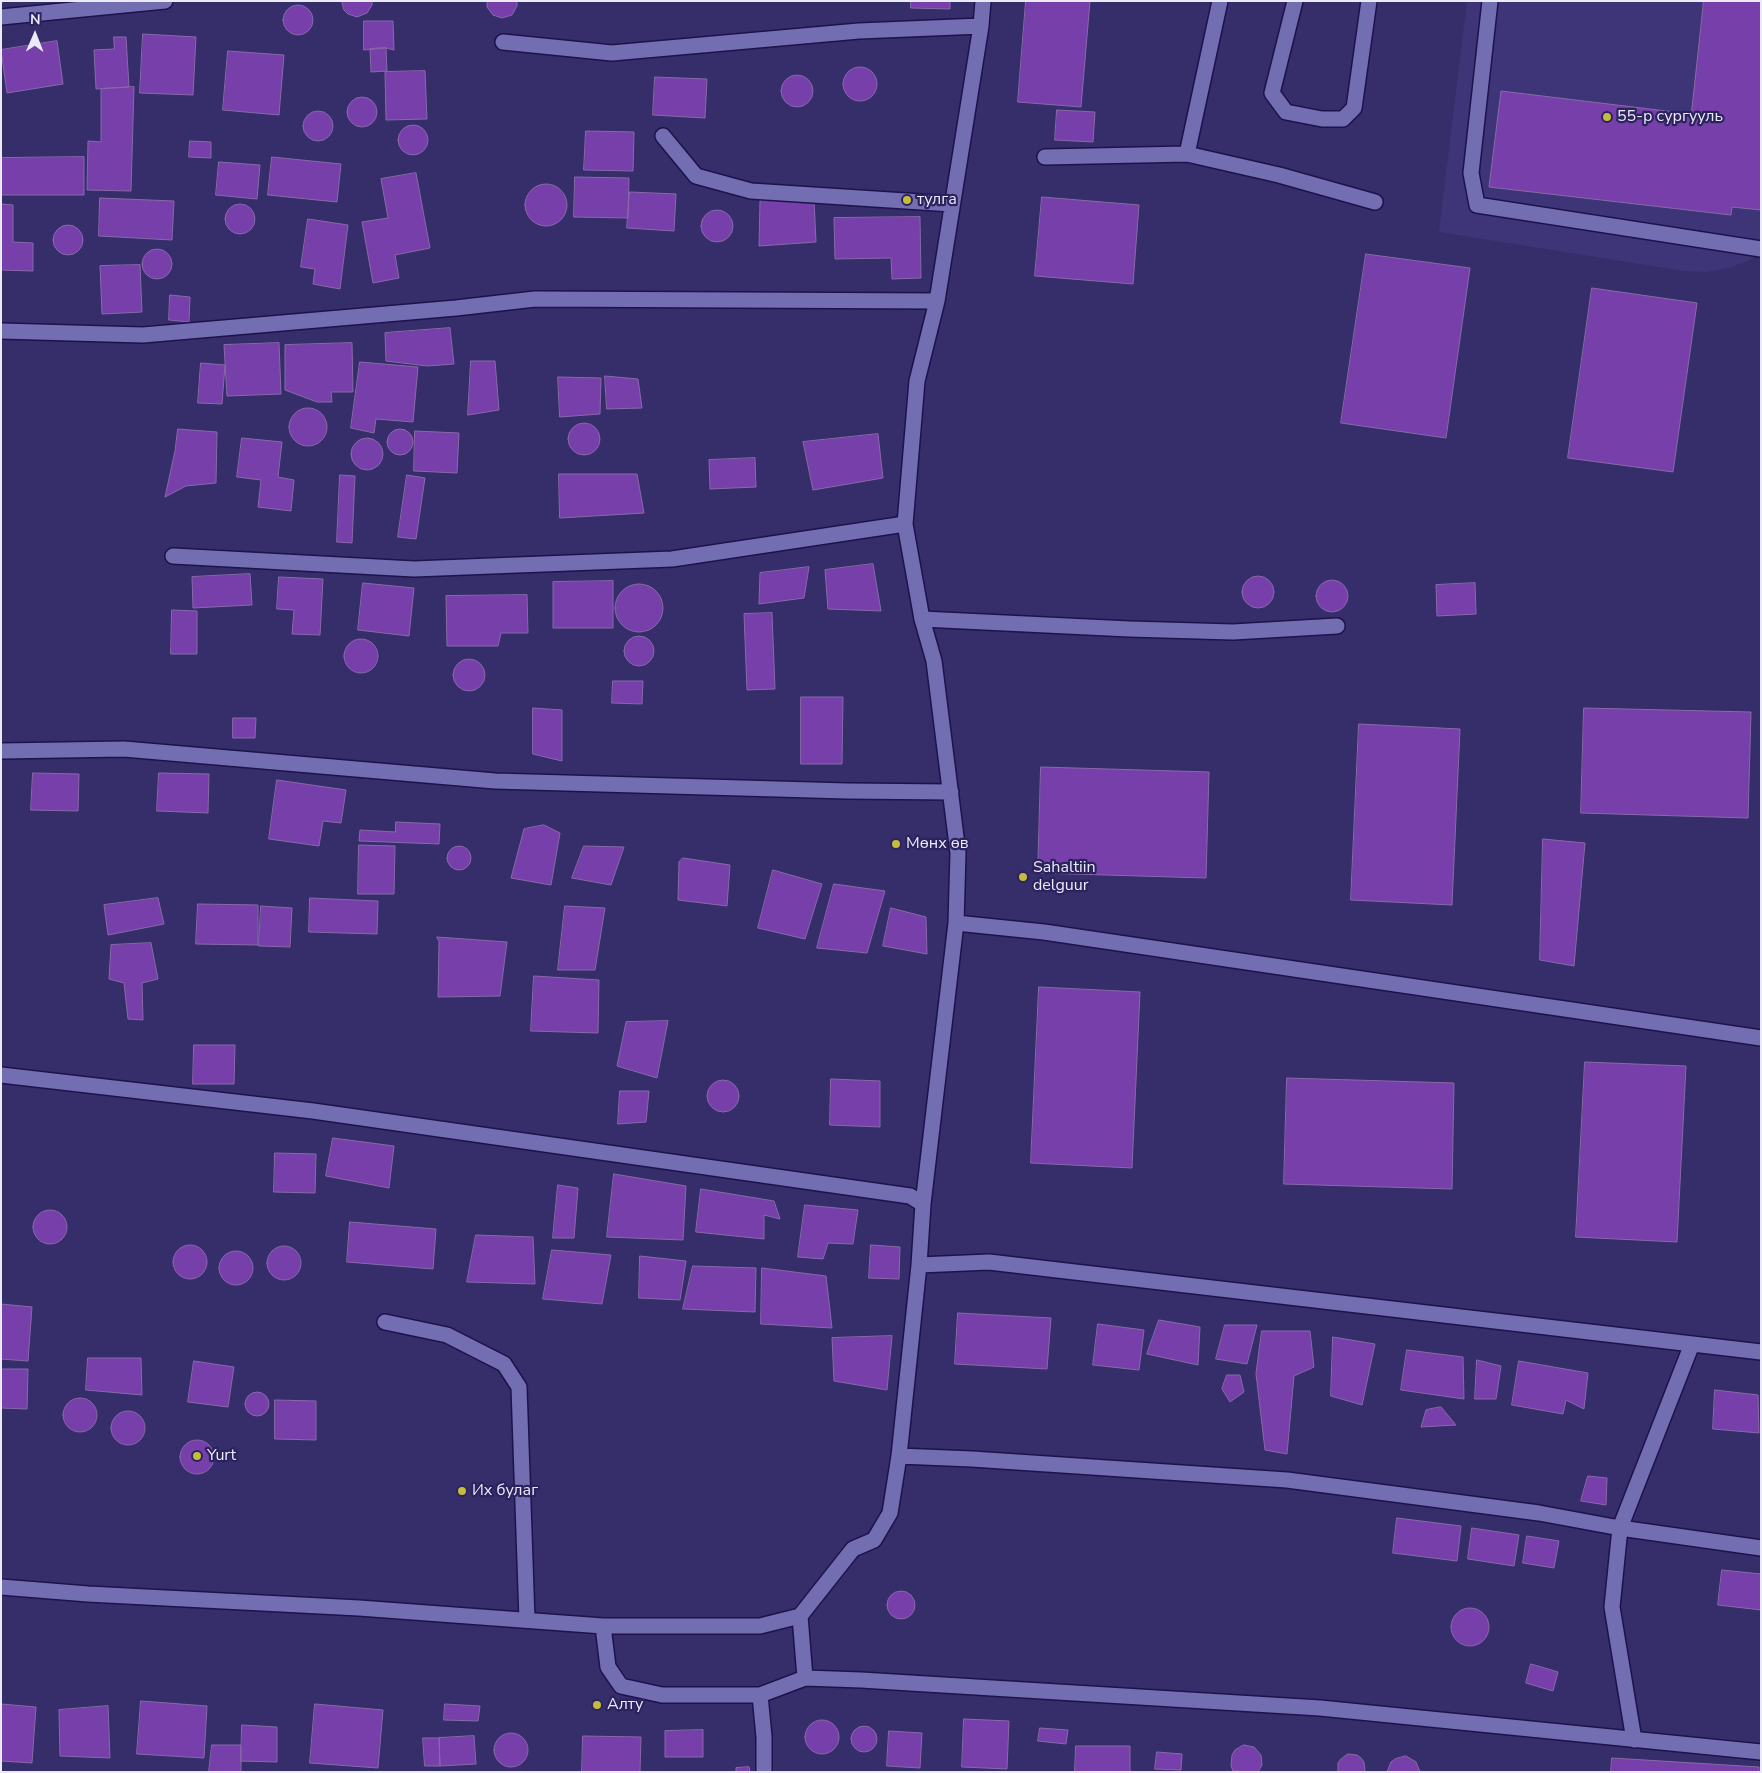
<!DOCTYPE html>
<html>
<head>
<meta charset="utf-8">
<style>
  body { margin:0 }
  #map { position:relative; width:1762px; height:1773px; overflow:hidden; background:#352e6a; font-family:"Nunito Sans",sans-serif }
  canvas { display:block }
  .frame { position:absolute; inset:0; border:2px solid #eaeafa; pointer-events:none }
  .north { position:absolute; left:10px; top:10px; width:50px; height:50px; -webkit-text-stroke:4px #2c235e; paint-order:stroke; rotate:1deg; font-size:14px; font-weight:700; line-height:20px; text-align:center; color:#eaeafa }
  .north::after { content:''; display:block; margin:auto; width:18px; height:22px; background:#eaeafa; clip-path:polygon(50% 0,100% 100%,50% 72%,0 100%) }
</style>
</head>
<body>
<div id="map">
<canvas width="1762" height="1773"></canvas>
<div class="frame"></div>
<div class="north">N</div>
</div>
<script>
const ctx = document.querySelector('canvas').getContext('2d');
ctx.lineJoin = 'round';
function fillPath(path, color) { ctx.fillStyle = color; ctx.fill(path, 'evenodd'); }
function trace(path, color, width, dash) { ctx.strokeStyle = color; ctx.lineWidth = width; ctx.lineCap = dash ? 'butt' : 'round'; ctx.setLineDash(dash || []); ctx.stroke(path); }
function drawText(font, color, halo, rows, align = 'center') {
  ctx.font = font + ' "Nunito Sans",sans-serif'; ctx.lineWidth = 4.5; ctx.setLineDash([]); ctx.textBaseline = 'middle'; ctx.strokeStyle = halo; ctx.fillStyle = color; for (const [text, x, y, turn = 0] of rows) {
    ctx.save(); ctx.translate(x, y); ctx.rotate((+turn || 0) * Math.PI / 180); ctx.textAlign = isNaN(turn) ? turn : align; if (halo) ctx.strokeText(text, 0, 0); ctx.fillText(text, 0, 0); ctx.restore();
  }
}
const built = new Path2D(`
  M 1467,1 L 1761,1 L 1761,248 L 1748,261 L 1728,268 L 1706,272 L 1684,271 L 1439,232 Z`);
const building = new Path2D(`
  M 342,1 L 372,1 L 372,5 L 367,13 L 357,17 L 348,14 L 344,10 Z
  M 517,1 L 517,6 L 512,15 L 502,18 L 493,15 L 487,7 L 487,1 Z
  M 911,1 L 950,1 L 950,9 L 911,8 Z
  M 1026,1 L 1090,1 L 1081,107 L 1018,102 Z
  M 1704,1 L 1761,1 L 1761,210 L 1732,207 L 1731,215 L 1489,187 L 1501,91 L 1691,114 Z
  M283 20a15 15 0 1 1 30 0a15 15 0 1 1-30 0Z
  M 364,21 L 393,21 L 394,50 L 386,48 L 364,50 Z
  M 143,34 L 196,37 L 193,95 L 140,93 Z
  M 114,37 L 126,37 L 129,87 L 96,89 L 94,50 L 114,49 Z
  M 57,41 L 63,84 L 7,93 L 1,50 Z
  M 386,48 L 387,71 L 371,72 L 370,49 Z
  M 228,51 L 284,55 L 279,115 L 223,110 Z
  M843 84a17 17 0 1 1 34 0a17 17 0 1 1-34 0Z
  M 425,71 L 427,119 L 386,120 L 385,72 Z
  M781 91a16 16 0 1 1 32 0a16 16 0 1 1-32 0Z
  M 655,77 L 707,79 L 705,118 L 653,115 Z
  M 134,87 L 131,191 L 87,190 L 88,141 L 101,142 L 101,89 Z
  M347 112a15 15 0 1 1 30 0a15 15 0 1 1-30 0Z
  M 1057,110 L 1095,112 L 1093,142 L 1055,140 Z
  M303 126a15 15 0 1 1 30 0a15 15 0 1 1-30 0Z
  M398 140a15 15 0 1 1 30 0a15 15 0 1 1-30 0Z
  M 586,131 L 634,132 L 633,171 L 584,170 Z
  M 190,141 L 211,142 L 211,158 L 189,157 Z
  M 84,157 L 84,195 L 1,195 L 1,158 Z
  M 272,157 L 341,164 L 337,202 L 268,195 Z
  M 219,162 L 260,165 L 257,199 L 216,195 Z
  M 416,173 L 430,248 L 395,255 L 399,278 L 373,283 L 362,222 L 388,218 L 381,179 Z
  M 575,177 L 629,178 L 628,218 L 574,217 Z
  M525 205a21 21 0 1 1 42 0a21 21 0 1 1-42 0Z
  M 630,192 L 676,194 L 674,231 L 627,228 Z
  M 1042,197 L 1139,205 L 1133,284 L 1035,276 Z
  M 100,198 L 174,201 L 172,240 L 99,236 Z
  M 814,199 L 816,242 L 759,246 L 760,201 Z
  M225 219a15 15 0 1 1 30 0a15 15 0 1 1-30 0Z
  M 1,204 L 13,205 L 13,242 L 33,243 L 33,271 L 1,270 Z
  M701 226a16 16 0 1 1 32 0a16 16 0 1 1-32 0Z
  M 920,217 L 921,278 L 892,279 L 891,258 L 835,259 L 834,218 Z
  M 308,219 L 348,225 L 340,289 L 313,284 L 315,269 L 301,267 Z
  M53 240a15 15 0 1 1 30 0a15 15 0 1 1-30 0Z
  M142 264a15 15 0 1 1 30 0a15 15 0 1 1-30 0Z
  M 1366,254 L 1470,268 L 1446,438 L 1341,423 Z
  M 140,265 L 142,312 L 102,314 L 100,266 Z
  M 1592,288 L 1697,303 L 1673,472 L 1568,458 Z
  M 170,295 L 190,297 L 189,322 L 169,320 Z
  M 450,328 L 454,364 L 427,366 L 386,361 L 385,333 Z
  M 279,343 L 281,394 L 227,396 L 224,345 Z
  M 352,343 L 353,392 L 331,392 L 332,402 L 317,402 L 285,390 L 285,345 Z
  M 471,361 L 495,361 L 499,410 L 468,415 Z
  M 360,362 L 418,367 L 413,422 L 376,419 L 374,433 L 351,428 Z
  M 201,363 L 225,365 L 222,404 L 198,403 Z
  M 605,376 L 638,379 L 642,408 L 607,409 Z
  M 558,377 L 601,378 L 600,414 L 560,417 Z
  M289 427a19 19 0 1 1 38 0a19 19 0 1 1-38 0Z
  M568 439a16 16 0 1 1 32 0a16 16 0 1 1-32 0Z
  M 178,429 L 217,432 L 216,483 L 186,486 L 165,497 L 175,451 Z
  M387 442a13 13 0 1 1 26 0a13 13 0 1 1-26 0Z
  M 415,431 L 459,433 L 457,473 L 414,471 Z
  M 878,434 L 883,478 L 813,490 L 803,442 Z
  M351 454a16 16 0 1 1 32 0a16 16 0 1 1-32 0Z
  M 242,438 L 282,442 L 278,477 L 294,480 L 291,511 L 258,507 L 261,480 L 237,477 Z
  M 755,458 L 756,487 L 710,489 L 709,460 Z
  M 559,474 L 637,474 L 644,513 L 560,518 Z
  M 340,475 L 355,476 L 352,543 L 337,542 Z
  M 407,475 L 425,478 L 416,539 L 398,537 Z
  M 873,564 L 881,611 L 828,609 L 825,570 Z
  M 809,567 L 804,598 L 759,604 L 760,573 Z
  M 250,574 L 252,605 L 193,608 L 192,577 Z
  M1242 592a16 16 0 1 1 32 0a16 16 0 1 1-32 0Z
  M 279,577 L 323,579 L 320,635 L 292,634 L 294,610 L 277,609 Z
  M1316 596a16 16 0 1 1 32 0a16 16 0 1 1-32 0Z
  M 613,581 L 613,628 L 553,628 L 553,582 Z
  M 363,583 L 414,588 L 409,636 L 358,630 Z
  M 1475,583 L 1476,614 L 1437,616 L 1436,585 Z
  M615 608a24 24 0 1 1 48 0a24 24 0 1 1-48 0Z
  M 527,595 L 528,633 L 501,633 L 498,646 L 447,646 L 446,596 Z
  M 172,610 L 197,611 L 197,654 L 171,654 Z
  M 772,613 L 775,689 L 747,690 L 744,614 Z
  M624 651a15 15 0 1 1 30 0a15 15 0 1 1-30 0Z
  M344 656a17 17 0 1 1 34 0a17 17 0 1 1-34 0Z
  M453 675a16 16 0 1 1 32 0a16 16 0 1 1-32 0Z
  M 613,681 L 643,681 L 642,704 L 612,703 Z
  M 801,697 L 843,697 L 842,764 L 801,764 Z
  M 533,708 L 562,710 L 562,761 L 533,754 Z
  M 1584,708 L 1751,712 L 1748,818 L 1581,813 Z
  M 233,718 L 256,718 L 255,738 L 233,738 Z
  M 1359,724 L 1460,729 L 1452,905 L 1351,900 Z
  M 1041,767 L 1209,772 L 1206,878 L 1038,873 Z
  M 33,773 L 79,774 L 78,811 L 31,810 Z
  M 159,773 L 209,774 L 208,813 L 157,811 Z
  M 277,780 L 346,790 L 341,823 L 323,821 L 319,846 L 269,839 Z
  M 396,822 L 440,824 L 439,844 L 359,841 L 360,830 L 395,832 Z
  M 544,825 L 560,833 L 551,885 L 511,878 L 524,829 Z
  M 1543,839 L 1585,843 L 1574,966 L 1540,960 Z
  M 359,845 L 395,846 L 394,894 L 358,894 Z
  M447 858a12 12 0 1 1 24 0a12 12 0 1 1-24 0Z
  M 584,846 L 624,847 L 611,885 L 572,878 Z
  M 683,858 L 730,865 L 727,906 L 678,900 L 679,862 Z
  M 773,870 L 822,884 L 805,939 L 758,928 Z
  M 834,884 L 885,891 L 867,953 L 817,948 Z
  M 158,898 L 164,924 L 108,935 L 104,905 Z
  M 310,898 L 378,901 L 377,934 L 309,932 Z
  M 198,904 L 258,905 L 258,945 L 196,944 Z
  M 261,906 L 292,908 L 290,947 L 259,946 Z
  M 565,906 L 605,908 L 595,970 L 558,970 Z
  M 891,908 L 926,917 L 927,954 L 883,946 Z
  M 437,937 L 507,942 L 500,996 L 438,997 L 439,942 Z
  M 151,943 L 158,979 L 142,983 L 143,1020 L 128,1019 L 124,983 L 109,979 L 111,945 Z
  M 534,976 L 599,980 L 598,1033 L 531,1031 Z
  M 1039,987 L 1140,992 L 1132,1168 L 1031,1163 Z
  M 668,1021 L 657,1078 L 617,1066 L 626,1022 Z
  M 194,1045 L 235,1045 L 234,1084 L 193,1084 Z
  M 1585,1062 L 1686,1066 L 1677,1242 L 1576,1237 Z
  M 1287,1078 L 1454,1083 L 1452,1189 L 1284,1184 Z
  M 831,1079 L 880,1081 L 880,1127 L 830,1125 Z
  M707 1096a16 16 0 1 1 32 0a16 16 0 1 1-32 0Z
  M 620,1091 L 649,1091 L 646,1122 L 618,1124 Z
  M 333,1138 L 394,1146 L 389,1188 L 326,1176 Z
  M 275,1153 L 316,1154 L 315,1193 L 274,1192 Z
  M 614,1174 L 686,1186 L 683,1240 L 607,1237 Z
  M 558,1185 L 578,1188 L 574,1238 L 553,1238 Z
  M 701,1189 L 774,1201 L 780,1219 L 764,1215 L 764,1239 L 696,1232 Z
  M 805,1205 L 858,1210 L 853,1244 L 828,1243 L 823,1259 L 798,1257 Z
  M33 1227a17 17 0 1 1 34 0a17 17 0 1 1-34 0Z
  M 350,1222 L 436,1229 L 433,1269 L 347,1262 Z
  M 476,1235 L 533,1237 L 535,1284 L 467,1282 Z
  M 871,1245 L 900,1247 L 899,1279 L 869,1278 Z
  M173 1262a17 17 0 1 1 34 0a17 17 0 1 1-34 0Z
  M267 1263a17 17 0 1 1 34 0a17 17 0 1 1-34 0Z
  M 552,1250 L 611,1255 L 602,1304 L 543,1299 Z
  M219 1268a17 17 0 1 1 34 0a17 17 0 1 1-34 0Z
  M 640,1256 L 686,1261 L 680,1300 L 639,1298 Z
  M 693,1266 L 756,1268 L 755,1312 L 683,1309 Z
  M 762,1268 L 826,1276 L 832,1328 L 761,1324 Z
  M 1,1304 L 32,1307 L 28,1361 L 1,1359 Z
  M 958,1313 L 1051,1318 L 1047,1369 L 955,1364 Z
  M 1159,1320 L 1200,1327 L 1198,1365 L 1147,1354 Z
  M 1098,1324 L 1144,1330 L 1139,1370 L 1093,1365 Z
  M 1225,1325 L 1257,1325 L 1247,1364 L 1216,1359 Z
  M 1262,1331 L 1310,1331 L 1314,1367 L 1294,1376 L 1287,1454 L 1265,1450 L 1256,1374 Z
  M 892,1336 L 887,1390 L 834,1381 L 832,1338 Z
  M 1333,1337 L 1375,1344 L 1362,1405 L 1331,1396 Z
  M 1407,1350 L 1463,1357 L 1464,1399 L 1401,1390 Z
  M 88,1358 L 141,1358 L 142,1395 L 86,1390 Z
  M 1477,1360 L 1501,1366 L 1496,1399 L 1475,1399 Z
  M 194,1361 L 234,1367 L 228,1407 L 188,1402 Z
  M 1519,1361 L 1588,1373 L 1584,1409 L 1566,1400 L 1563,1414 L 1512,1405 Z
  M 1,1369 L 28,1369 L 27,1409 L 1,1408 Z
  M 1227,1375 L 1240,1375 L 1244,1392 L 1230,1402 L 1222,1389 Z
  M 1715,1390 L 1758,1395 L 1759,1433 L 1713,1429 Z
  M245 1404a12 12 0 1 1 24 0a12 12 0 1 1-24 0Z
  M63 1415a17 17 0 1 1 34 0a17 17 0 1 1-34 0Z
  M 275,1400 L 316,1401 L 316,1440 L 275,1439 Z
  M 1441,1407 L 1456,1425 L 1421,1427 L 1426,1410 Z
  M111 1428a17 17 0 1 1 34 0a17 17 0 1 1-34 0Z
  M180 1457a17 17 0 1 1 34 0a17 17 0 1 1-34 0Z
  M 1588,1476 L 1607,1478 L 1606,1505 L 1581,1501 Z
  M 1397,1518 L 1461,1526 L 1457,1561 L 1393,1553 Z
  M 1472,1528 L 1519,1535 L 1514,1566 L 1468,1559 Z
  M 1527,1536 L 1559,1541 L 1554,1568 L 1523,1563 Z
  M 1722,1570 L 1761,1574 L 1761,1610 L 1718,1605 Z
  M887 1605a14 14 0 1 1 28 0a14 14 0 1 1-28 0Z
  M1451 1627a19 19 0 1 1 38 0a19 19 0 1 1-38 0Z
  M 1531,1664 L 1558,1672 L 1553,1691 L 1526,1683 Z
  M 141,1701 L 207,1706 L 204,1758 L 137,1754 Z
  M 1,1704 L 36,1707 L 32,1763 L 1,1761 Z
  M 315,1704 L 383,1710 L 378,1768 L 310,1763 Z
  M 445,1704 L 480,1706 L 478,1721 L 444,1720 Z
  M 108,1706 L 110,1758 L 60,1756 L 59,1710 Z
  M 964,1719 L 1009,1721 L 1007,1769 L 962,1767 Z
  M805 1737a17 17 0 1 1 34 0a17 17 0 1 1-34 0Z
  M 242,1725 L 277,1727 L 277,1762 L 241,1761 Z
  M851 1739a13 13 0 1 1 26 0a13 13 0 1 1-26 0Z
  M 1040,1728 L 1068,1730 L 1066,1744 L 1038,1741 Z
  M 703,1730 L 703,1757 L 665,1757 L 665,1731 Z
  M 889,1731 L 922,1733 L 920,1768 L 887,1766 Z
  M494 1750a17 17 0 1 1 34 0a17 17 0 1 1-34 0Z
  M 474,1736 L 476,1764 L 440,1766 L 439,1738 Z
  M 583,1736 L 641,1737 L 640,1772 L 582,1772 Z
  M 423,1738 L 439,1738 L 440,1766 L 425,1766 Z
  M 212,1745 L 241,1745 L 241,1772 L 209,1772 Z
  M 1244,1745 L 1254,1747 L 1261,1755 L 1262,1765 L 1258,1772 L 1233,1771 L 1231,1766 L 1232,1755 L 1235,1750 Z
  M 1076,1746 L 1130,1746 L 1130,1772 L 1075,1772 Z
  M 1157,1752 L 1182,1754 L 1181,1770 L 1155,1769 Z
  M 1348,1754 L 1357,1755 L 1361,1758 L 1364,1762 L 1365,1772 L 1338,1772 L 1338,1763 L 1341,1759 Z
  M 1406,1756 L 1416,1762 L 1420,1772 L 1387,1772 L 1391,1762 L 1395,1759 Z
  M 1612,1758 L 1759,1767 L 1759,1772 L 1611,1772 Z
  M 749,1767 L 750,1772 L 736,1772 L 736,1768 Z`);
const service = new Path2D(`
  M 1220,1 L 1187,154 L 1279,175 L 1375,202
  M 1295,1 L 1272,93 L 1286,112 L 1322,119 L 1343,119 L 1354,108 L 1369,1
  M 1490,1 L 1471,173 L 1477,205 L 1761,249
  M 1045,157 L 1187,154
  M 922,619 L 1129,629 L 1233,632 L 1337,626
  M 385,1322 L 447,1335 L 504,1364 L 519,1387 L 527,1620`);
const minor = new Path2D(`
  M 1,17 L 165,1
  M 503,42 L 612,53 L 859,31 L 981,26
  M 663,136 L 696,176 L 751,191 L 952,204
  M 1,331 L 143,335 L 456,308 L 535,299 L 937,301
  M 173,556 L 414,569 L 672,559 L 905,524
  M 1,751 L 124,749 L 495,781 L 847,791 L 951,792
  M 956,923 L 1044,932 L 1761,1038
  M 1,1075 L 313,1111 L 910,1196 L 923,1204
  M 919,1265 L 989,1262 L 1761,1352
  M 899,1456 L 972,1459 L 1287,1480 L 1539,1513 L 1620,1528 L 1761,1548
  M 1,1587 L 88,1594 L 359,1608 L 603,1626 L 760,1626 L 800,1616 L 853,1549 L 874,1540 L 890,1513 L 899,1456 L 919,1265 L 923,1204 L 956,923 L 958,853 L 934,661 L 922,619 L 905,524 L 917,381 L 937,301 L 981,26 L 983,1
  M 800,1616 L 805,1678
  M 603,1626 L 608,1667 L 621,1686 L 662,1695 L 760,1695 L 805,1678 L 861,1680 L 1320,1708 L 1761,1752
  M 760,1695 L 764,1737 L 764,1772
  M 1634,1740 L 1612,1607 L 1620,1528 L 1692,1344`);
const markers = [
  [1607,117,5,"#c5bc3d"],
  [907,200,5,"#c5bc3d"],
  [896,844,5,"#c5bc3d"],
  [1023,877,5,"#c5bc3d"],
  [197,1456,5,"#c5bc3d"],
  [462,1491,5,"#c5bc3d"],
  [597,1705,5,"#c5bc3d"]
];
const poiNames = [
  ["55-р сургууль",1617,117],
  ["тулга",917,200],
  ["Мөнх өв",906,844],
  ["Sahaltiin",1033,868],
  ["delguur",1033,886],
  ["Yurt",207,1456],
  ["Их булаг",472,1491],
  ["Алту",607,1705]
];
fillPath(built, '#3e3579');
fillPath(building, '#773fa9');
trace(building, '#8869a9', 1);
trace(service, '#1e124d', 18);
trace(minor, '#1e124d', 18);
trace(service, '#726eb1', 15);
trace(minor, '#726eb1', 15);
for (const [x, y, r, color] of markers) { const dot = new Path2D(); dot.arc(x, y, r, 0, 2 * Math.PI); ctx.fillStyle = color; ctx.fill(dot); trace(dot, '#2c235e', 2); }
drawText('16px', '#eaeafa', '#2c235e', poiNames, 'left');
</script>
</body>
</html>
